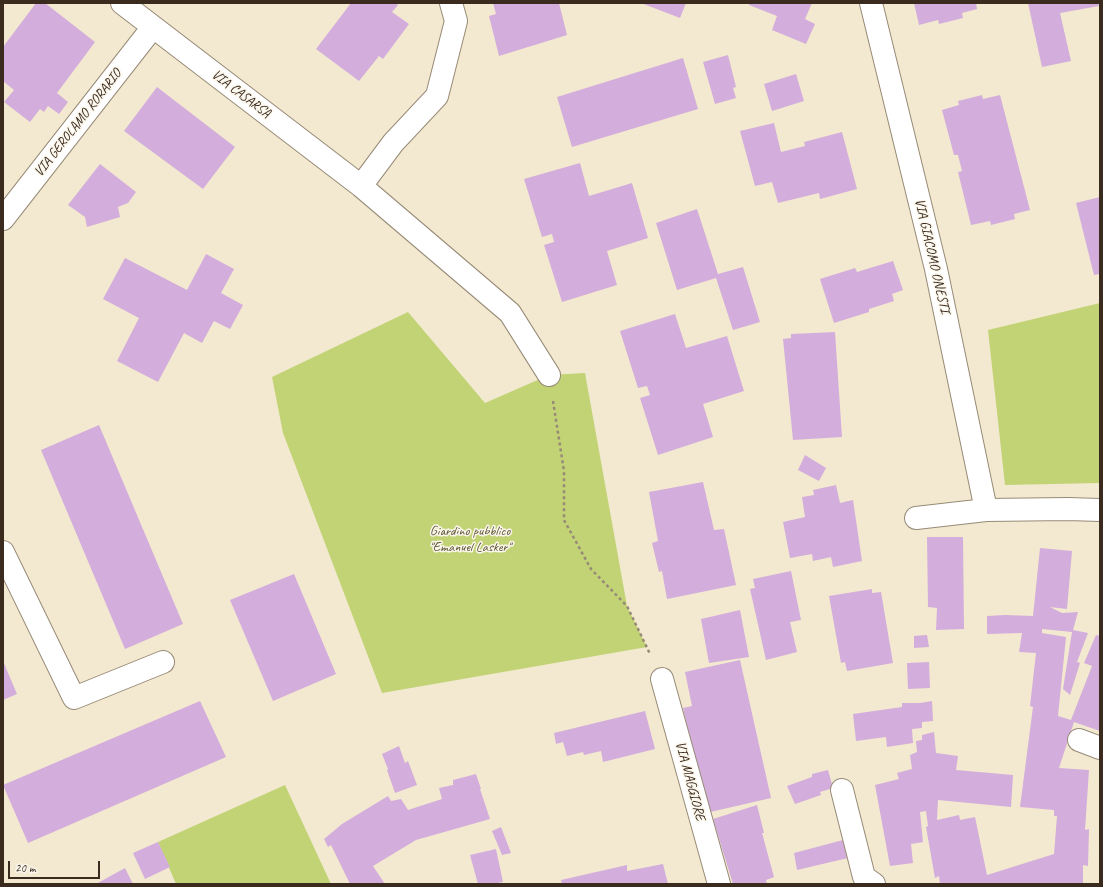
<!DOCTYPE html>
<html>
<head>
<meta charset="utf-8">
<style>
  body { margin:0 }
  #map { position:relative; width:1103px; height:887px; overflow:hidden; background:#f3e9d0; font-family:Caveat,sans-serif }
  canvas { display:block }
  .frame { position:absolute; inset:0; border:4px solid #3b2a1e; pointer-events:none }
  .scale { position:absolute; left:8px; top:861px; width:92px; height:18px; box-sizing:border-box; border:2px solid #3b2a1e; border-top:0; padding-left:5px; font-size:12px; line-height:14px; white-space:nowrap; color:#3b2a1e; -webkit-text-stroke:3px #fbf7ec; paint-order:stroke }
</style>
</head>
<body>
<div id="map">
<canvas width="1103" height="887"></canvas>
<div class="frame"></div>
<div class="scale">20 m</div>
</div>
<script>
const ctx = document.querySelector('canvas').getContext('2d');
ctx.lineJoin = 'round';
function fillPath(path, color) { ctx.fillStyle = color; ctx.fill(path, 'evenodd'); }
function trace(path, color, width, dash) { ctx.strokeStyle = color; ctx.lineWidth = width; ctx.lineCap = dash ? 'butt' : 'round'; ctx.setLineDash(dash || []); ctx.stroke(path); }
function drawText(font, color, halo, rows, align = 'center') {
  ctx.font = font + ' Caveat,sans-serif'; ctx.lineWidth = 3; ctx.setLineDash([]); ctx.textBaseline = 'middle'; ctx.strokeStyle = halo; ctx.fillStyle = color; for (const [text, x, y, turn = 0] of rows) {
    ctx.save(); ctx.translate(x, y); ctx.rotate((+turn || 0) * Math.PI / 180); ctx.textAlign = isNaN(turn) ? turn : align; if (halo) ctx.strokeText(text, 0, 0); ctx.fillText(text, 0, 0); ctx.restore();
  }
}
const green = new Path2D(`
  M 1100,303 L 1100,483 L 1005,485 L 988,330 Z
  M 408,312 L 485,403 L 549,375 L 585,373 L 627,606 L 647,647 L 382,693 L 283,433 L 272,377 Z
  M 285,785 L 331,884 L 176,884 L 158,842 Z`);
const building = new Path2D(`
  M 36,3 L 45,3 L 95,42 L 57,93 L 68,102 L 59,114 L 48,106 L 44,112 L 40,109 L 30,122 L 4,102 L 14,90 L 3,81 L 3,47 Z
  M 351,3 L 395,3 L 398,5 L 392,12 L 409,24 L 383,59 L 379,56 L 359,81 L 316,49 Z
  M 493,3 L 559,3 L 567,35 L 499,56 L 489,16 L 496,14 Z
  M 641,3 L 686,3 L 680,18 Z
  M 750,3 L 812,3 L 805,19 L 815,24 L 806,44 L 772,30 L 777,16 L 749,5 Z
  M 914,3 L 976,3 L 977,9 L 962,13 L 963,18 L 939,24 L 938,20 L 919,25 Z
  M 1028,3 L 1098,3 L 1099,6 L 1060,13 L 1071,61 L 1042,67 Z
  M 728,55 L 736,87 L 733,88 L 736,98 L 715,104 L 703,62 Z
  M 683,58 L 698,109 L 572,147 L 557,97 Z
  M 796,74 L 804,101 L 772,111 L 764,84 Z
  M 157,87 L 235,147 L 203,189 L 124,131 Z
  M 982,95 L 983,99 L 1000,95 L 1030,210 L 1014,214 L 1015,219 L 991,225 L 990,221 L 971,225 L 958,172 L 962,171 L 958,155 L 954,155 L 942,110 L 959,105 L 958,101 Z
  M 774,123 L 781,152 L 805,146 L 804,142 L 842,132 L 857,189 L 820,199 L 819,193 L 778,203 L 772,182 L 755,186 L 740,131 Z
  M 580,163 L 589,196 L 632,183 L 648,238 L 607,251 L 617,285 L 562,302 L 544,245 L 554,242 L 552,234 L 542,237 L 524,179 Z
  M 100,164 L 136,192 L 128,203 L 118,207 L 120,217 L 87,227 L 85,217 L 68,205 Z
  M 1100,197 L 1100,274 L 1094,275 L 1076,203 Z
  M 697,209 L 718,274 L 743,267 L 760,322 L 733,330 L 716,278 L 677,290 L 656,223 Z
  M 206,254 L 234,269 L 221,293 L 243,305 L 230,329 L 214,321 L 202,343 L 184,333 L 158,382 L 117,361 L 139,318 L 103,299 L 125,258 L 187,290 Z
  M 893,261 L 903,290 L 892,294 L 894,301 L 869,309 L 869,312 L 834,323 L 820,279 L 855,268 L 857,272 Z
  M 675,314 L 686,348 L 727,336 L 744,391 L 703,404 L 713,437 L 658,455 L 640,398 L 650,395 L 647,386 L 638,388 L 620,331 Z
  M 835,332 L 842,437 L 793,440 L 783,339 L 791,338 L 791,334 Z
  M 99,425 L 183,624 L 125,649 L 41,450 Z
  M 805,455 L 826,468 L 819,481 L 798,470 Z
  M 703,482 L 714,530 L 724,529 L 736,585 L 667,599 L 662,571 L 659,572 L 652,543 L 658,541 L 649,492 Z
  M 836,485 L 840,503 L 853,500 L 862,561 L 833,567 L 831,557 L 813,561 L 812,554 L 790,558 L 783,522 L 805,517 L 802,497 L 814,495 L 813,490 Z
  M 927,537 L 963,537 L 964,629 L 936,630 L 937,608 L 928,607 Z
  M 1040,548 L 1072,551 L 1067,609 L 1050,607 L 1062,613 L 1078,612 L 1073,630 L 1088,633 L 1077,662 L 1080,663 L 1070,695 L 1063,689 L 1072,632 L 1042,629 L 1042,633 L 1066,637 L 1058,716 L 1071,720 L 1092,666 L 1084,663 L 1096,635 L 1100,636 L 1100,731 L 1074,722 L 1059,768 L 1089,770 L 1085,830 L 1089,829 L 1088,866 L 1083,865 L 1083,884 L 940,884 L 939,876 L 935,878 L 926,827 L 928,826 L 926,811 L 920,812 L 923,842 L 911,844 L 913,863 L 890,866 L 875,785 L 899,779 L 897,773 L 912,769 L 910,755 L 917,752 L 916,741 L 922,740 L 922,735 L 934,732 L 936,753 L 958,756 L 956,770 L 1013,775 L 1011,807 L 938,800 L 937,820 L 959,815 L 960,820 L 975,817 L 987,875 L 1054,854 L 1057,816 L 1054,816 L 1054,810 L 1020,807 L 1033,707 L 1030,706 L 1036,653 L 1019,652 L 1022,633 L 987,634 L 987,616 L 1005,615 L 1033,616 Z
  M 791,571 L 801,620 L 790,622 L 797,652 L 766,660 L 750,589 L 755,588 L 753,579 Z
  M 294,574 L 336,674 L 273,701 L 230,600 Z
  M 872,589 L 872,593 L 881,592 L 893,663 L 847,671 L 845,662 L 841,663 L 829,596 Z
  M 740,610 L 749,657 L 709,663 L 701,619 Z
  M 927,635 L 929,647 L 914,648 L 914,636 Z
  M 740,660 L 771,798 L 706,813 L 683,708 L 692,706 L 685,672 Z
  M 3,661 L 17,694 L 3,700 Z
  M 929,662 L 930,688 L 908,689 L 907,663 Z
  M 200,701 L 226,757 L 28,843 L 3,785 Z
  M 932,701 L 933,721 L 922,722 L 922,728 L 912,729 L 913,743 L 887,747 L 886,737 L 856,741 L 853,714 L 902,707 L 902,703 L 920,703 Z
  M 645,711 L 655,749 L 603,762 L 601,751 L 584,755 L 583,752 L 567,756 L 563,742 L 556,744 L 554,733 Z
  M 399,746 L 405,763 L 408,761 L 417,785 L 395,793 L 387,770 L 388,769 L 382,754 Z
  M 828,770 L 833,788 L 820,792 L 821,795 L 795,804 L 787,786 L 812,777 L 812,774 Z
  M 476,774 L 481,789 L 480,789 L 490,819 L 416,840 L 373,866 L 385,884 L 350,884 L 331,845 L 328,847 L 324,839 L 342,824 L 388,796 L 391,801 L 401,799 L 408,810 L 442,799 L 439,788 L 453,785 L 453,780 Z
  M 757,805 L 764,833 L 762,833 L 774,877 L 766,880 L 767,884 L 733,884 L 713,819 Z
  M 501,827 L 511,853 L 502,855 L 492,831 Z
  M 843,840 L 848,858 L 797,870 L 794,853 Z
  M 158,842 L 170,867 L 145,879 L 133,853 Z
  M 496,849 L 503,882 L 492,884 L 478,884 L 470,855 Z
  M 663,864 L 668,884 L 562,884 L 561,880 L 627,865 L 627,871 Z
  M 125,868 L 133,884 L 96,884 Z`);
const path = new Path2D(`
  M 553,401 L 564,471 L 564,520 L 591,569 L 627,606 L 650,654`);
const minor = new Path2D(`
  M 122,3 L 361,186 L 510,313 L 549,375
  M 871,3 L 936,269 L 986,510 L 1068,509 L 1100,510
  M 361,186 L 393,143 L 437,96 L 456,21 L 451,3
  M 3,219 L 153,27
  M 916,518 L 986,510
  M 3,552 L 74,698 L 163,662
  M 662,679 L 719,884
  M 1079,740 L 1100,748
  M 842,790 L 864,877 L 874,884`);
const streetNames = [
  ["VIA CASARSA",241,94,37],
  ["VIA GEROLAMO RORARIO",78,123,-52],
  ["VIA GIACOMO ONESTI",932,256,77],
  ["VIA MAGGIORE",690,781,75]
];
const parkNames = [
  ["Giardino pubblico",470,531],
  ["\"Emanuel Lasker\"",470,547]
];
fillPath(green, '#c2d376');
fillPath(building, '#d3addc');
trace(minor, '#978a77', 24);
trace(path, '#978a77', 2.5, [3, 3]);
trace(minor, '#fff', 22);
drawText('14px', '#3b2a1e', '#fbf7ec', streetNames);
drawText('14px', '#5d5434', '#fbf7ec', parkNames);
</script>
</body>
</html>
